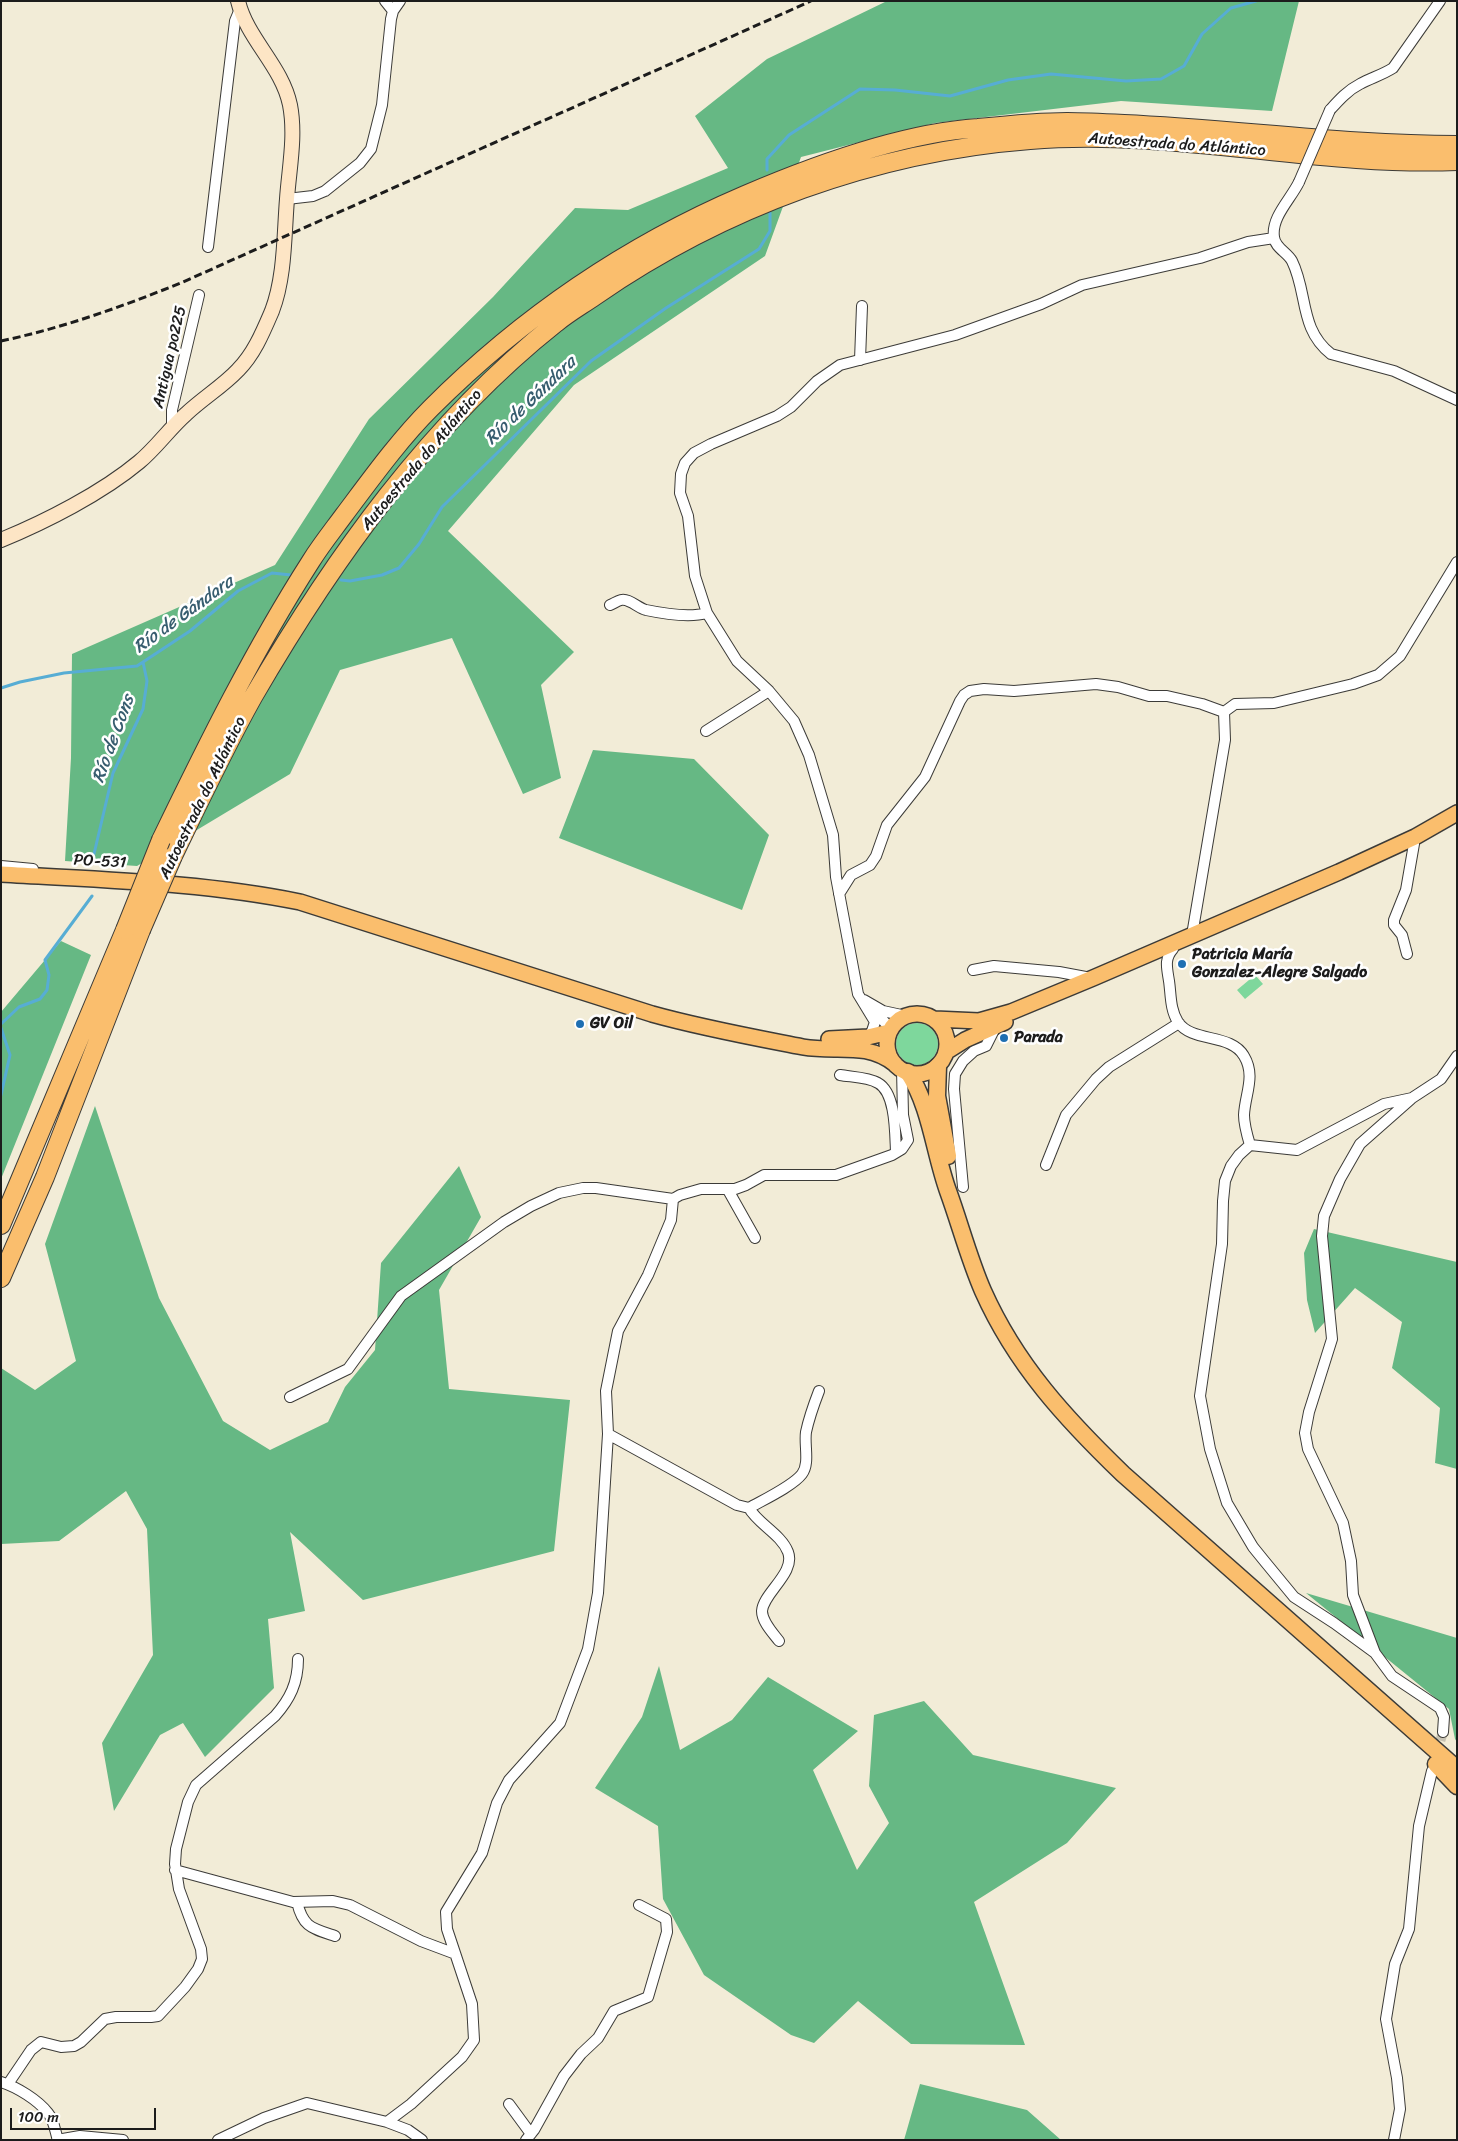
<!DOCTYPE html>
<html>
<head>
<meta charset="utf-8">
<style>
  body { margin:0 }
  #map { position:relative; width:1458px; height:2141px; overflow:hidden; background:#f2ecd7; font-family:Sriracha,sans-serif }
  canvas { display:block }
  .frame { position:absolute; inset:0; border:2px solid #1c1c1c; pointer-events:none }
  .scale { position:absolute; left:10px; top:2108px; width:146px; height:22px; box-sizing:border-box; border:2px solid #1c1c1c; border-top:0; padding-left:6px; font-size:15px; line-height:18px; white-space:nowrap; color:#1c1c1c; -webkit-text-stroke:4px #fff; paint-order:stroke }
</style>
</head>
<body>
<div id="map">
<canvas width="1458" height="2141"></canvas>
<div class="frame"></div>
<div class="scale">100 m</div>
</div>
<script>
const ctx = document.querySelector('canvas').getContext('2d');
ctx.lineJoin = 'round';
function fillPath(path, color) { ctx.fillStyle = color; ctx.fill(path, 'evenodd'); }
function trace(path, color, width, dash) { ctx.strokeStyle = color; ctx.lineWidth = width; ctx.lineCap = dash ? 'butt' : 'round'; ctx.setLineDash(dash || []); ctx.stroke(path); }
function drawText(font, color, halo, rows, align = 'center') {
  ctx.font = font + ' Sriracha,sans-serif'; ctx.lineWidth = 5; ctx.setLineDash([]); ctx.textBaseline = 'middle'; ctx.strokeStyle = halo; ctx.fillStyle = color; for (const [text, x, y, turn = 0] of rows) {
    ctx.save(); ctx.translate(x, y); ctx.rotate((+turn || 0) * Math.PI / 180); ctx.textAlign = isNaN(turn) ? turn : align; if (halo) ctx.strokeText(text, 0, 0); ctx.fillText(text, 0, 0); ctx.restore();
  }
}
const green = new Path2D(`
  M 1255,975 L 1263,984 L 1245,999 L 1237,990 Z
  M896 1044a21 21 0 1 1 42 0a21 21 0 1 1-42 0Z`);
const forest = new Path2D(`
  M 887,1 L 1299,1 L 1272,111 L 1121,101 L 935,123 L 801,157 L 765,256 L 574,385 L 448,531 L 574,652 L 541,685 L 561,778 L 523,794 L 452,638 L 340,670 L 290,774 L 137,866 L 65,861 L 71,758 L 72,654 L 275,565 L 369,419 L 493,297 L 575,208 L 628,210 L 728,168 L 695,116 L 767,59 Z
  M 593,750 L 694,759 L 769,835 L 742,910 L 559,838 Z
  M 61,941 L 91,955 L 1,1179 L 1,1012 Z
  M 95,1106 L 159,1298 L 223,1421 L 270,1450 L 328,1422 L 345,1387 L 375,1350 L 381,1263 L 459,1166 L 481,1217 L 439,1290 L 449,1389 L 570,1400 L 554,1551 L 363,1600 L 290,1532 L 305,1611 L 268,1619 L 274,1688 L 205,1757 L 183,1723 L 160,1735 L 114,1811 L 102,1743 L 153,1655 L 147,1529 L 126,1491 L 59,1541 L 1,1544 L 1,1368 L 35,1390 L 76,1361 L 45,1244 Z
  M 1314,1229 L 1457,1262 L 1457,1469 L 1435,1463 L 1440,1408 L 1392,1368 L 1402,1322 L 1355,1288 L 1315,1333 L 1307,1300 L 1304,1253 Z
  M 1306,1593 L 1457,1638 L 1457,1742 L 1455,1739 L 1449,1709 Z
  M 659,1666 L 680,1750 L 732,1720 L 768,1677 L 858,1731 L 813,1770 L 857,1870 L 889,1823 L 869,1786 L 874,1715 L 924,1701 L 973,1755 L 1116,1788 L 1067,1843 L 974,1902 L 1025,2045 L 911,2044 L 858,2001 L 814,2043 L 791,2035 L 704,1975 L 663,1899 L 658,1826 L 595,1788 L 642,1717 Z
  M 920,2084 L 1027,2110 L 1061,2140 L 904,2140 Z`);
const stream = new Path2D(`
  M 767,170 L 767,159 L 789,135 L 860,89 L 895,90 L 950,96 L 1008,80 L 1051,74 L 1126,81 L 1161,79 L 1184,66 L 1202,34 L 1231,8 L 1256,1
  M 341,580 L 350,581 L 382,575 L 399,568 L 419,544 L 442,507 L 591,361 L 666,308 L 759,249 L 770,231 L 770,213
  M 1,688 L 20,682 L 64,673 L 137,666 L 190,631 L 238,591 L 272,573 L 291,575
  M 94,854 L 113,773 L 143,709 L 147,681 L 143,662
  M 1,1024 L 19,1007 L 40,999 L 47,990 L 49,975 L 45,960 L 92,896
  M 1,1028 L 10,1055 L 1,1095`);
const minorTunnel = new Path2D(`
  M 1436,1755 L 1443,1732`);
const minor = new Path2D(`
  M 385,1 L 393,11
  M 1330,110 C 1339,100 1348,90 1360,84 C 1371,78 1382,75 1393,68 L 1440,1
  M 1299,182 C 1291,199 1271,217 1274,237 C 1275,248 1287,252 1292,261 C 1308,293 1299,329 1331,354 L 1394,371 L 1457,400
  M 287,199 L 313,196 L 325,191 L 360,163 L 371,149 L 382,105 L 391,19 L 393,11 L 400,1
  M 208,247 L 235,21 L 240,9
  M 860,360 L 862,306
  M 172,427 L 172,410 L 199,295
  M 610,605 C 613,604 617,601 621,600 C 629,598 638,608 646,610 C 665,614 689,618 707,613
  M 706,731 L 769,691
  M 1,866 L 33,869
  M 839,894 L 851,875 L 870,865 L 876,856 L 887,825 L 925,777 L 960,701 L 964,695 L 970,691 L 984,689 L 1014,691 L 1096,684 L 1118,687 L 1149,696 L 1167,696 L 1202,704 L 1224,712 L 1235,704 L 1274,703 L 1353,684 L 1378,675 L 1400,656 L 1457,562
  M 1192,935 L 1225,740 L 1224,712
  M 1173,949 C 1164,959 1167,968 1169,981 C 1171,994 1170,1010 1178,1022 C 1192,1043 1231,1033 1244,1056 C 1256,1076 1245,1094 1244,1115 C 1244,1125 1247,1135 1250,1145
  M 1407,954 L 1402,935 L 1394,925 L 1394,920 L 1406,890 L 1414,844
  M 973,970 L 994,966 L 1059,972 L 1091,978
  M 864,1000 L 883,1011 L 906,1016
  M 870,1012 L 877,1014 L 891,1029
  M 868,1037 L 872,1031 L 875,1022 L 858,994 L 836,877 L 833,835 L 809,755 L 794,721 L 769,691 L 737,661 L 707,613 L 695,576 L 688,516 L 680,493 L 681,474 L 685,463 L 694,453 L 711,444 L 777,416 L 791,407 L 817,381 L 840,365 L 955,335 L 1041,304 L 1082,285 L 1200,258 L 1248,242 L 1274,238
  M 840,1075 C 851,1077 868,1077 878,1083 C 896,1093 895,1133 896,1152
  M 1411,1099 L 1360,1144 L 1340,1179 L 1324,1216 L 1322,1236 L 1332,1339 L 1309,1412 L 1305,1433 L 1308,1449 L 1343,1523 L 1351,1561 L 1353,1595 L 1375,1653 L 1392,1676 L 1440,1708 L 1444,1717 L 1443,1732
  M 1046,1165 L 1066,1115 L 1096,1079 L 1109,1067 L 1179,1023
  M 963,1187 L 954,1089 L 955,1074 L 963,1061 L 974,1051 L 986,1046 L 996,1026
  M 728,1190 L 755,1238
  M 290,1397 L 348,1369 L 401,1296 L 504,1222 L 531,1206 L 559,1193 L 583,1188 L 596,1188 L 673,1199
  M 608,1434 L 737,1505 L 749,1508 C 763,1500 793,1486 802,1474 C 810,1463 804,1445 806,1432 C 809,1418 814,1404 819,1391
  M 749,1508 C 758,1524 781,1534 788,1552 C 796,1573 763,1593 762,1611 C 762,1622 773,1633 779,1641
  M 1375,1653 L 1334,1623 L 1294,1597 L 1266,1563 L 1253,1547 L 1227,1503 L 1210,1449 L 1200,1396 L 1222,1244 L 1223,1201 L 1225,1181 L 1231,1166 L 1239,1155 L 1250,1145 L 1297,1150 L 1384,1104 L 1412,1098 L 1441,1079 L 1457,1056
  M 175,1870 L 293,1902 L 333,1901 L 350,1905 L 421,1941 L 453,1953
  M 297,1902 C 303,1927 311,1928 335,1936
  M 1,2082 C 17,2087 38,2100 48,2113 C 54,2120 55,2131 58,2140
  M 8,2084 L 31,2050 L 41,2042 L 61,2047 L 74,2046 L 81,2042 L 105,2019 L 116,2017 L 151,2017 L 158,2016 L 185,1987 L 198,1969 L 202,1959 L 201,1949 L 179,1889 L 175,1864 L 176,1849 L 188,1802 L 196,1785 L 275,1716 C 290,1699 298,1683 298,1659
  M 509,2104 L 531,2134
  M 387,2122 L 408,2130 L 422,2140
  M 57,2140 L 80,2136 L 123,2140
  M 218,2140 L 264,2118 L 307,2103 L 387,2122 L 411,2104 L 462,2057 L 474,2040 L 472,2004 L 447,1929 L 446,1912 L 482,1853 L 497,1803 L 509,1780 L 560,1723 L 588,1649 L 598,1593 L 608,1434 L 606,1391 L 618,1331 L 648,1275 L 671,1220 L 673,1199 L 680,1195 L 701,1189 L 735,1189 L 746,1185 L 764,1175 L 836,1175 L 892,1155 L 902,1149 L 908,1140 L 903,1115 L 902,1069
  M 526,2140 L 534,2130 L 564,2076 L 581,2054 L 598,2038 L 614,2011 L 648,1997 L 667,1932 L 666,1919 L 639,1905
  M 1394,2140 L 1400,2109 L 1397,2078 L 1386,2019 L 1395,1964 L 1409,1929 L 1419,1826 L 1432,1771`);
const secondary = new Path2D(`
  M 1,540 C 45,522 102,493 139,462 C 156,448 169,429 186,414 C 203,398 223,386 238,370 C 254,354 263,332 272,311 C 285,277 284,236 287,199 C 289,169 296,136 290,105 C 282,66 247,39 238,1`);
const primary = new Path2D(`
  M 1,874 C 101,880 202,882 300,902 L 652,1014 C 702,1028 752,1037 803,1047 C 837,1053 865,1041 895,1064
  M887 1044a30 30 0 1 1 60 0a30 30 0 1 1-60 0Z
  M 935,1019 L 979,1021 L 1011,1012 L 1093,978 L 1339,872 L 1415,837 L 1457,813
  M 829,1039 L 868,1037 L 889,1032
  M 946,1052 L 965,1040 L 1005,1022`);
const trunk = new Path2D(`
  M 938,1066 L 937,1096 L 948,1156
  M 908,1072 C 931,1108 934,1152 948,1191 C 960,1224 969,1259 983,1291 C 1016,1365 1066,1419 1123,1474 L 1457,1769
  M 1436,1764 L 1457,1786`);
const motorway = new Path2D(`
  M 161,840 C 207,745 254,650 311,561 C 321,545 333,530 344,515 C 371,479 399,440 431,408 C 521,318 628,245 745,195 C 815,165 902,133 978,128 C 1008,125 1038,122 1067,122 C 1086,122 1105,123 1124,124 C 1235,129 1346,145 1457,145
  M 173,856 C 199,802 224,749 253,697 C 333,559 430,423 556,323 C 568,313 582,305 595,296 C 724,207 874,152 1030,140 C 1173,128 1314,167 1457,161
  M 1,1225 L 125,930
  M 1,1278 L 45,1177 L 141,930`);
const rail = new Path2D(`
  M 1,341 C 63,328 124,306 183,282 L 811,1`);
const minorBridge = new Path2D(`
  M 1299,182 L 1330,110`);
const motorwayBridge = new Path2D(`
  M 125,930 L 161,840
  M 141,930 L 173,856`);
const markers = [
  [1182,964,5,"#1f6fb2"],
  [580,1024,5,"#1f6fb2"],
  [1004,1038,5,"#1f6fb2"]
];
const streetNames = [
  ["Autoestrada do Atlántico",1177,145,4],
  ["Antigua po225",170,357,-77],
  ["Autoestrada do Atlántico",422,460,-50],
  ["Autoestrada do Atlántico",203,798,-64],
  ["PO-531",100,862,3]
];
const poiNames = [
  ["Patricia María",1192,955],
  ["Gonzalez-Alegre Salgado",1192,973],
  ["GV Oil",590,1024],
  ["Parada",1014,1038]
];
const waterNames = [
  ["Río de Gándara",531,401,-44],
  ["Río de Gándara",184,615,-36],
  ["Río de Cons",114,739,-70]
];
fillPath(green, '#7ed79c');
fillPath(forest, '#66b884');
trace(stream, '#57add4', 3);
trace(minorTunnel, '#c7c2b2', 10, [10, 5]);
trace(minor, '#3c3b38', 12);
trace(secondary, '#3c3b38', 16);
trace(primary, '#3c3b38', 18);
trace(trunk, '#3c3b38', 19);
trace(motorway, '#3c3b38', 20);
trace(minor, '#fff', 10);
trace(secondary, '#fde5c5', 14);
trace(primary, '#fabe6d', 15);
trace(trunk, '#fabe6d', 16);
trace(motorway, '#fabe6d', 18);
trace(rail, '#1c1c1c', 3, [8, 4]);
trace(minorBridge, '#3c3b38', 12, []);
trace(motorwayBridge, '#3c3b38', 20, []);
trace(minorBridge, '#fff', 10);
trace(motorwayBridge, '#fabe6d', 18);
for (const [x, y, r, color] of markers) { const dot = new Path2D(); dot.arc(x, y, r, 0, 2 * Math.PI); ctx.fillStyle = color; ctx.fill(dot); trace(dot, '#fff', 2); }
drawText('16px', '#1c1c1c', '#fff', streetNames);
drawText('bold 16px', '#1c1c1c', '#fff', poiNames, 'left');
drawText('italic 18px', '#375d6f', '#fff', waterNames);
</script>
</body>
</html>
